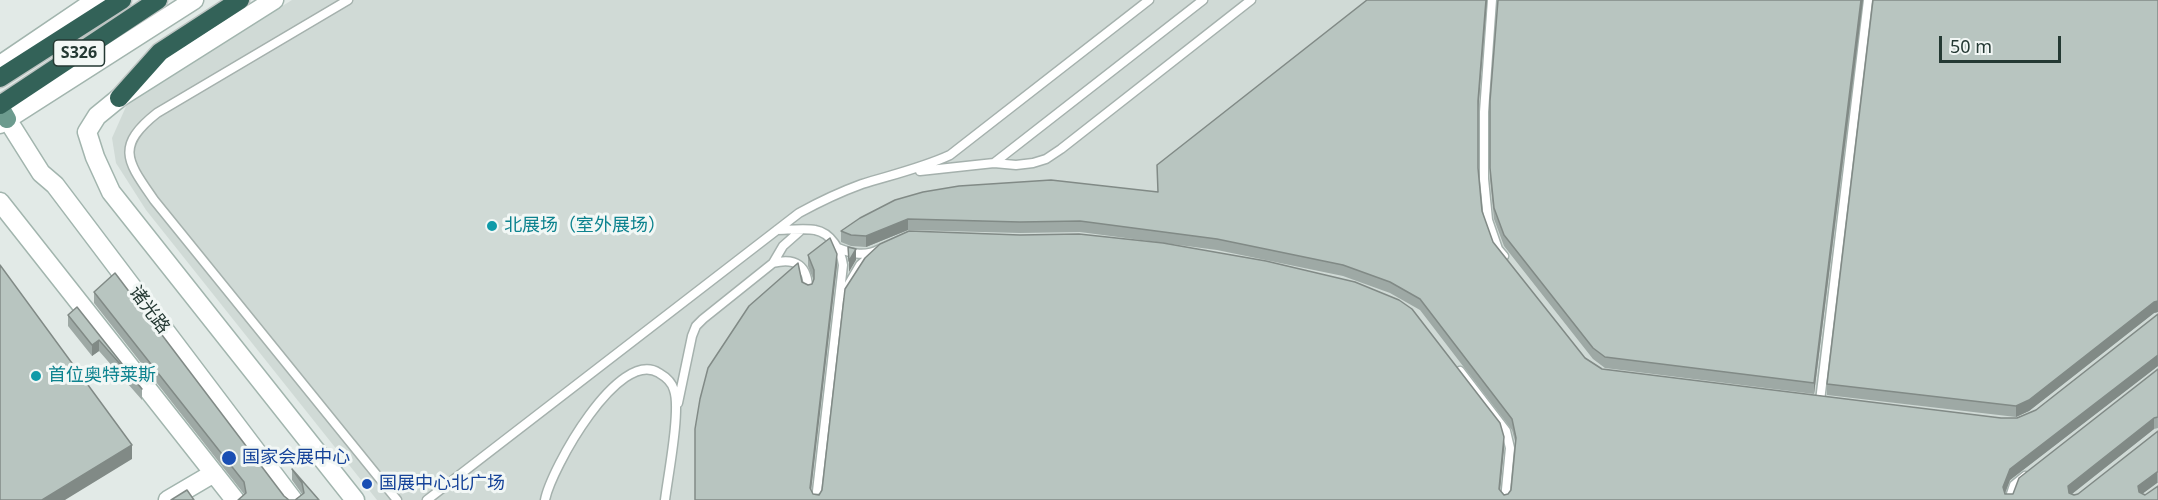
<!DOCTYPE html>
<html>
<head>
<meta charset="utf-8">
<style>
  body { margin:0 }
  #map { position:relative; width:2158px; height:500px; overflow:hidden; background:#e2eae7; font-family:"Noto Sans",sans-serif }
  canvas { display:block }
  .scale { position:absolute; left:1939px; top:36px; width:122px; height:27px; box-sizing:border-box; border:3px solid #243933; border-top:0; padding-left:8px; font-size:18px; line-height:21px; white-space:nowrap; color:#243933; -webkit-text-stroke:4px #f2f7f5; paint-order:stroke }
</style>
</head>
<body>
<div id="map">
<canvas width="2158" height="500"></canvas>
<div class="scale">50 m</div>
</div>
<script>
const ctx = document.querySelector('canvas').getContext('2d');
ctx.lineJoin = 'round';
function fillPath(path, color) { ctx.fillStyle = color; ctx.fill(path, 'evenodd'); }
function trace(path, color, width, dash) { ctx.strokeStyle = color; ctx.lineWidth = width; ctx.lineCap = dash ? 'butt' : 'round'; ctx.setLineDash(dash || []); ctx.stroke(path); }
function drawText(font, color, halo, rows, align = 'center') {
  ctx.font = font + ' "Noto Sans","Noto Sans SC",sans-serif'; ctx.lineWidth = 6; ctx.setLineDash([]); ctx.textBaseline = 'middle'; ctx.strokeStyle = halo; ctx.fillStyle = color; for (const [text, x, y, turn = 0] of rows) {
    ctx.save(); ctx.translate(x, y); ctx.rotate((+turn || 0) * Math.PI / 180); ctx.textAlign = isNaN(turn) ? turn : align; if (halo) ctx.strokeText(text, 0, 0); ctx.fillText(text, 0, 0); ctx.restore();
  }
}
const built = new Path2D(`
  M 292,0 L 2158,0 L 2158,500 L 377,500 L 146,210 L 116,163 L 112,138 L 128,102 Z`);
const lane = new Path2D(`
  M 348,0 L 157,113 C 114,147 128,162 154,200 L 397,500
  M 1492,0 L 1484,112 L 1484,179 L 1488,220 L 1498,249 L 1504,256
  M 994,163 L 1203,0
  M 920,171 L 994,163 L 1016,165 L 1033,163 L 1046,159 L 1061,149 L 1251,0
  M 777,230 C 786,230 807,228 815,230 C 831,233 841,250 843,265 L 816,500
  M 838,248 C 853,254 865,257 880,249
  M 773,263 L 783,246 L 800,231
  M 843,294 L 860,265 L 868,258
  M 1460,371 L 1506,431 L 1510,448 L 1505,500
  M 1820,401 L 1868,0
  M 678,403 L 692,336 L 696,326 L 703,319 L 773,263 C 796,257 808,266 808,290
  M 427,500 L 799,213 C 819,202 840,192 862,184 C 891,175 922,168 950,155 L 1149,0
  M 545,500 C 551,469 619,347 659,373 C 666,377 672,382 674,390 C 681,409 668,476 665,500
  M 2009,500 L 2014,485 L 2025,476`);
const secondary = new Path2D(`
  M 274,0 L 119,98 L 97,116 L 87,132 L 95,157 L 111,192 L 355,500
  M 0,65 L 96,0
  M 7,119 L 41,173 L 55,185 L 293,500
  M 0,124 L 194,0
  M 0,202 L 235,500
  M 168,500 L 214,473`);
const primary = new Path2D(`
  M 0,107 L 7,119`);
const highway = new Path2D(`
  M 0,78 L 122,0
  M 119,98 L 160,52 L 240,0
  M 0,105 L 158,0`);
const wall = new Path2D(`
  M 1863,0 L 1814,394 L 1605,368 L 1593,359 L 1504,246 L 1494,219 L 1490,179 L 1490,101 Z
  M 2158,0 L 2158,312 L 2154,313 L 2029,411 L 2016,417 L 1827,395 L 1827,384 Z
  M 1478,112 L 1478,168 L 1482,211 L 1493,242 L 1585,358 L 1602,369 L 2001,418 L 2017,418 L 2036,410 L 2158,314 L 2158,366 L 2010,480 L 2005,494 L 2013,494 L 2158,369 L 2158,428 L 2154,429 L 2072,494 L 2074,495 L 2078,494 L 2158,431 L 2158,483 L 2157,483 L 2142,494 L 2158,500 L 695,500 L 802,282 L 808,285 L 812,284 L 814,281 L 808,266 L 808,255 L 837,265 L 811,490 L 813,494 L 1504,448 L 1500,490 L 1504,495 L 1508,494 L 1511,490 L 1516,445 L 1512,430 L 1420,310 L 1390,293 L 1343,276 L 1217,250 L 1080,232 L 1020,233 L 908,230 L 866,247 L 851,246 L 841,242 L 841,231 L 860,218 L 1158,192 L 1157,165 Z
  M 94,292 L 284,496 L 289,500 L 244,494 L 94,303 Z
  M 77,307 L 142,389 L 142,400 L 99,351 L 92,356 L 68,326 L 68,315 Z
  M 292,469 L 319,500 L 302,494 L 292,480 Z`);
const shadedWall = new Path2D(`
  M 1486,0 L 1487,0 L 1478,112 L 1478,101 Z
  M 1861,0 L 1863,0 L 1814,394 L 1814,383 Z
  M 908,219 L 908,230 L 866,247 L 866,236 Z
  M 856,249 L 856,260 L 849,272 L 849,261 Z
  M 837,254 L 837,265 L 810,499 L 810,488 Z
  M 2158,301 L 2158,312 L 2154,313 L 2029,411 L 2016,417 L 2016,406 L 2154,302 Z
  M 99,340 L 99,351 L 92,356 L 92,345 Z
  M 2158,355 L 2158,366 L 2010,480 L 2003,498 L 2003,487 L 2010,469 Z
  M 2154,418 L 2154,429 L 2068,497 L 2068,486 Z
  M 1504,437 L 1504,448 L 1499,500 L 1499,489 Z
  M 132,445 L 132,459 L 65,500 L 42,500 Z
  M 2157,472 L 2157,483 L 2138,497 L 2138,486 Z`);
const building = new Path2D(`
  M 1367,0 L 1486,0 L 1478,101 L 1478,168 L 1482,211 L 1493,242 L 1585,358 L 1602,369 L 2001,418 L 2017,418 L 2036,410 L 2158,314 L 2158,355 L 2010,469 L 2003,487 L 2005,494 L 2013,494 L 2019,478 L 2158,369 L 2158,417 L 2154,418 L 2068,486 L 2069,493 L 2074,495 L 2078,494 L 2158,431 L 2158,472 L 2157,472 L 2138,486 L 2139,492 L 2145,495 L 2158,486 L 2158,500 L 695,500 L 695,429 L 700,399 L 708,368 L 749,306 L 798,263 L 802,282 L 808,285 L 812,284 L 814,279 L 814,270 L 808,255 L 830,238 L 837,254 L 810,488 L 813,494 L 819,495 L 822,490 L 845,289 L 865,258 L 880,244 L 909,231 L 1020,235 L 1079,234 L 1163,243 L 1266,261 L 1355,282 L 1399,300 L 1412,309 L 1500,423 L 1504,437 L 1499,489 L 1504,495 L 1508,494 L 1511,490 L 1516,438 L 1512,419 L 1420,299 L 1390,282 L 1343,265 L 1217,239 L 1080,221 L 1020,222 L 908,219 L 866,236 L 851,235 L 841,231 L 860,218 L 895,200 L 923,192 L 959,186 L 1051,180 L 1158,192 L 1157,165 Z
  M 1498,0 L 1861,0 L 1814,383 L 1605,357 L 1593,348 L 1504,235 L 1494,208 L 1490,168 L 1490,101 Z
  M 1873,0 L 2158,0 L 2158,301 L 2154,302 L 2029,400 L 2016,406 L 1827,384 Z
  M 848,247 L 856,249 L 849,261 Z
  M 0,265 L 132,445 L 42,500 L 0,500 Z
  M 115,273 L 284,496 L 289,500 L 295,500 L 238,500 L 246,493 L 244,482 L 94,292 Z
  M 77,307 L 142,389 L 99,340 L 92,345 L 68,315 Z
  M 292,469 L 319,500 L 295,500 L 304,493 L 302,483 Z
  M 187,490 L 194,500 L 171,500 Z`);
const markers = [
  [492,226,6,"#0f9aa8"],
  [36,376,6,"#0f9aa8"],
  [229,458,8,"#1a4fb4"],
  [367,484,6,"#1a4fb4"]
];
const shields = [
  [79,53,51]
];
const shieldNames = [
  ["S326",79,53]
];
const cultureNames = [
  ["北展场（室外展场）",504,226],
  ["首位奥特莱斯",48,376]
];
const streetNames = [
  ["诸光路",149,310,53]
];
const transitNames = [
  ["国家会展中心",242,458],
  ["国展中心北广场",379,484]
];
fillPath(built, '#d0dad6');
trace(lane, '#a5b1ad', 11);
trace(secondary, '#a2b5ae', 21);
trace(primary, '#bdc4c2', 21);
trace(highway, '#bdc4c2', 21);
trace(lane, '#fff', 8);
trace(secondary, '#fff', 18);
trace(primary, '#6c9b8e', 18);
trace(highway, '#336258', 18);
fillPath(wall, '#9ea9a5');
fillPath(shadedWall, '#818a86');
fillPath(building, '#b8c5c0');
trace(building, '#818a86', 1.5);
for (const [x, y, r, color] of markers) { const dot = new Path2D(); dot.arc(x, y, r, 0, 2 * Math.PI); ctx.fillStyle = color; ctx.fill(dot); trace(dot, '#f2f7f5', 2); }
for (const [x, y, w] of shields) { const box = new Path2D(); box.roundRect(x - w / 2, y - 13, w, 26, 4.5); ctx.fillStyle = '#f2f7f5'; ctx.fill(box); trace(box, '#243933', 1.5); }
drawText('bold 16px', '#243933', null, shieldNames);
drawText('18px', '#0d838f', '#f2f7f5', cultureNames, 'left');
drawText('18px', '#243933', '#f2f7f5', streetNames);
drawText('18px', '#164399', '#f2f7f5', transitNames, 'left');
</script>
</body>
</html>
